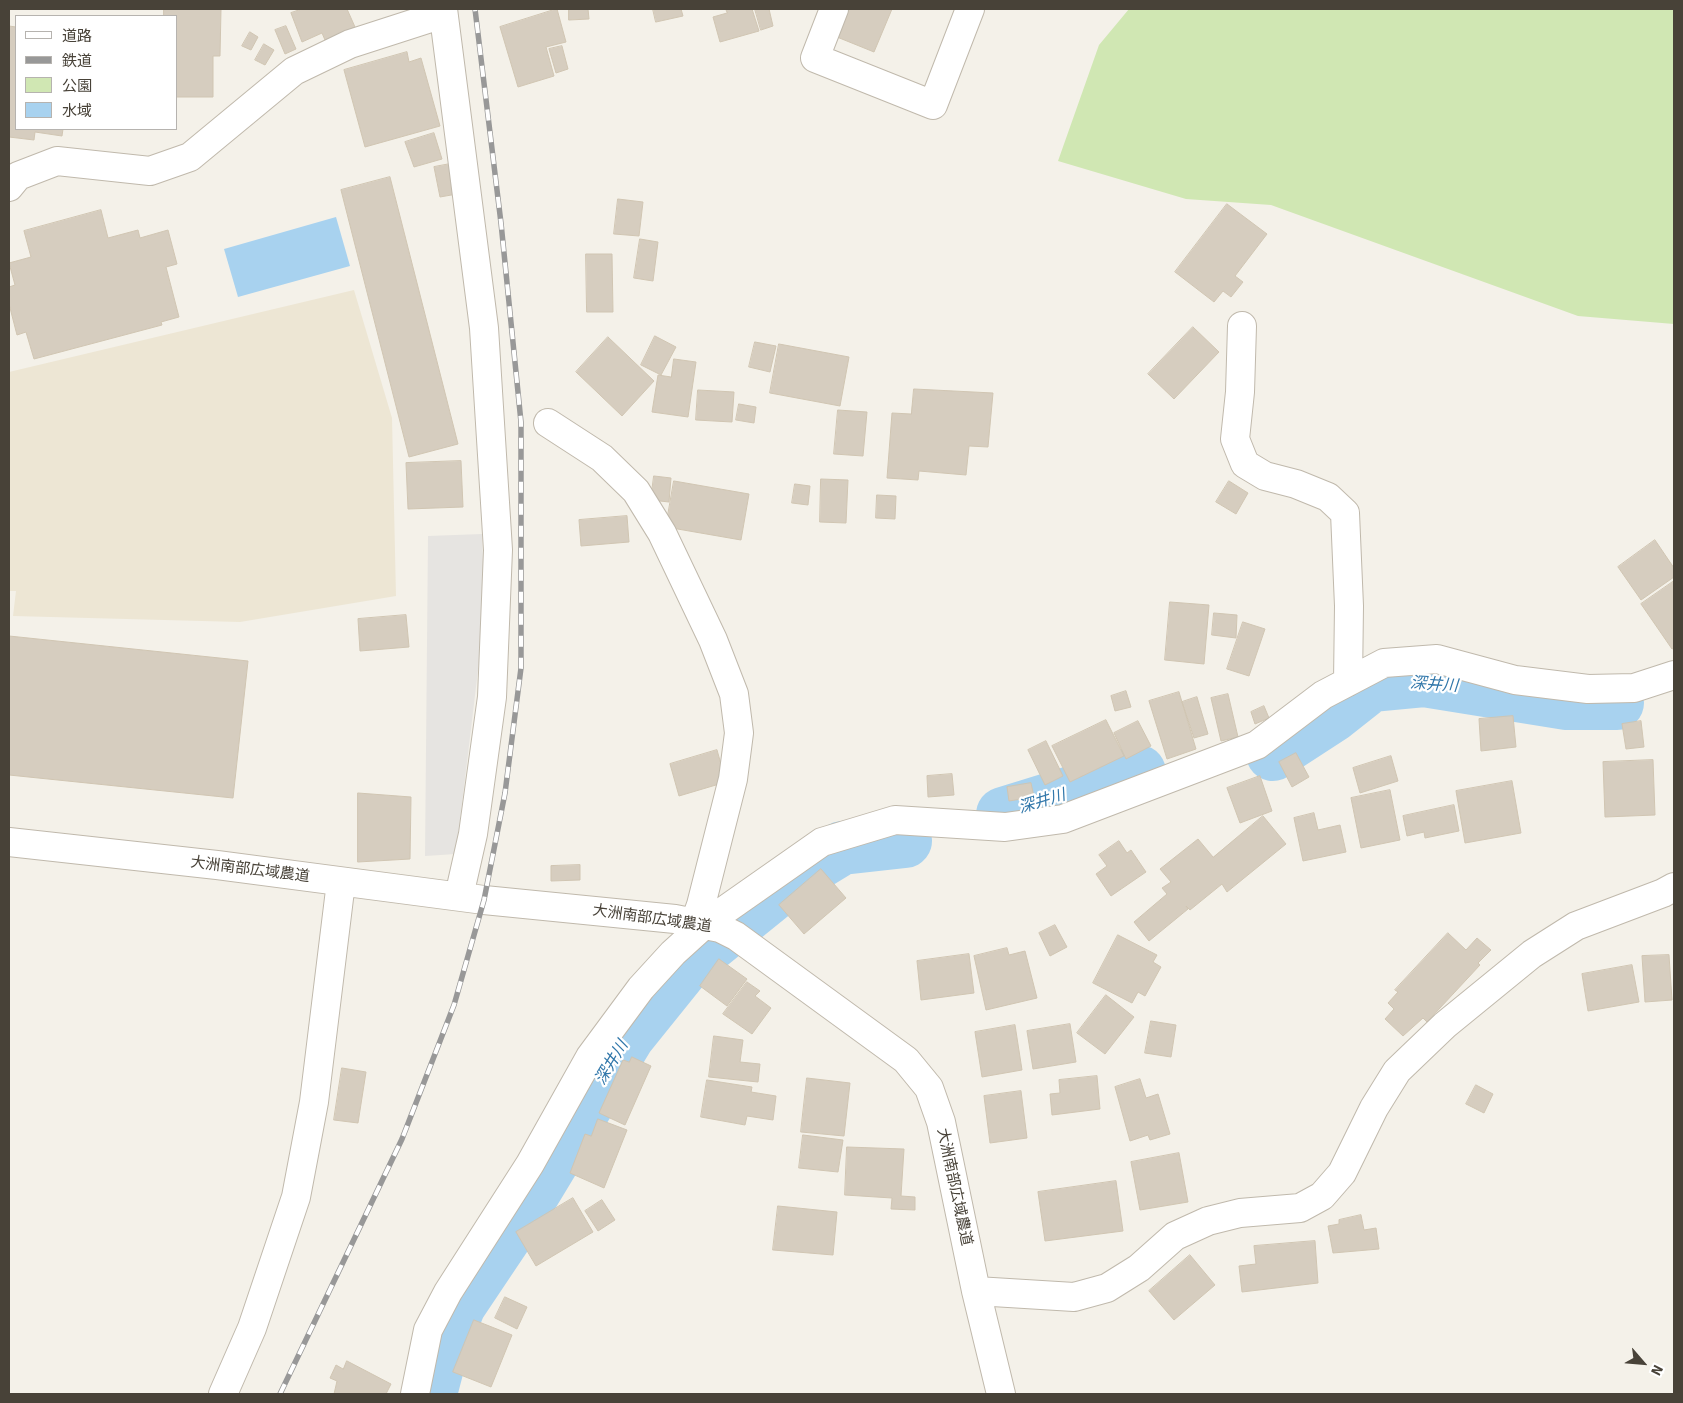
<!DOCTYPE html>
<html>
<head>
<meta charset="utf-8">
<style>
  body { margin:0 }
  #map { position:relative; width:1683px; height:1403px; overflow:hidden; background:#f4f1e9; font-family:Signika,"Noto Sans JP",sans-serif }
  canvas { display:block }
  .frame { position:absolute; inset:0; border:10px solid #484238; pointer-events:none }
  .legend { position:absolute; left:15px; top:15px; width:162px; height:115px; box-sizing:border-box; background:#fff; border:1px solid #b6b3af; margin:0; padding:6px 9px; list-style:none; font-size:15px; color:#484238 }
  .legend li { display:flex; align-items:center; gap:10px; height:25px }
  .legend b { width:25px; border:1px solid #b6b3af }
  .north { position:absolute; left:1618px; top:1338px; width:50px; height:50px; -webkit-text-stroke:4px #fff; paint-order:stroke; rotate:117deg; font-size:14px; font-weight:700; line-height:20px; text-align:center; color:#484238 }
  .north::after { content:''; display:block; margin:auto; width:18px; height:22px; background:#484238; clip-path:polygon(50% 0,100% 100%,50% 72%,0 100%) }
</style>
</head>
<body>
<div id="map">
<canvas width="1683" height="1403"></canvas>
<div class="frame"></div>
<ul class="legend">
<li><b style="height:6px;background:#fff"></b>道路</li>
<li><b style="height:6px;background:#989898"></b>鉄道</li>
<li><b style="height:14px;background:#d0e7b3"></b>公園</li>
<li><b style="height:14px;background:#a8d2ef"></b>水域</li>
</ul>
<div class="north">N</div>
</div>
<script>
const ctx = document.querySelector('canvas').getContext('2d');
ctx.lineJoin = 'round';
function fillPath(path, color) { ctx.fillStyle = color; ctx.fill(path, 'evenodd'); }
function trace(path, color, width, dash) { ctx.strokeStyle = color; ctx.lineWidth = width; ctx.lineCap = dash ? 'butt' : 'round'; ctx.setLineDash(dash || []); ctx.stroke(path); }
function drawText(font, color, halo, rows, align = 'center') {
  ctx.font = font + ' Signika,"Noto Sans JP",sans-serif'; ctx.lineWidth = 4.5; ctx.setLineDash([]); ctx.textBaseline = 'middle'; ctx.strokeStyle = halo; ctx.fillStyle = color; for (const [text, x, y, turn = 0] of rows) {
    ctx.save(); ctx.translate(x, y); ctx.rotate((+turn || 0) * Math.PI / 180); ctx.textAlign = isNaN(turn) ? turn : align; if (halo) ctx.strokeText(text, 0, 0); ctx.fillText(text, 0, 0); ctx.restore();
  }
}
const education = new Path2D(`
  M 354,290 L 392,418 L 396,596 L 240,622 L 13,616 L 16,591 L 9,591 L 9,372 Z`);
const green = new Path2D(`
  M 1129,9 L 1674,9 L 1674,324 L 1578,316 L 1271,205 L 1186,199 L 1058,161 L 1099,45 Z`);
const parking = new Path2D(`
  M 482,534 L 485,612 L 456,854 L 425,856 L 428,536 Z`);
const water = new Path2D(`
  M 336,217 L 350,266 L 238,297 L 224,249 Z`);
const river = new Path2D(`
  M 1273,754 L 1333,715 L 1371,685 L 1424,680 L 1567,703 L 1617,703
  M 1003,814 L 1139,772
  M 430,1394 L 443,1344 L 459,1305 L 524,1208 L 628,1036 L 686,964 L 791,879 L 842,848 L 905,841`);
const building = new Path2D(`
  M 164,9 L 221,9 L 220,56 L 213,56 L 213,97 L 176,97 L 176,16 L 164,16 Z
  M 302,9 L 347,9 L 355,27 L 325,40 L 322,33 L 302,42 L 291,13 Z
  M 557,9 L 566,42 L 546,47 L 554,76 L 518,87 L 500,27 Z
  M 569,9 L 588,9 L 589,19 L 569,20 Z
  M 653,9 L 681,9 L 683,16 L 656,22 Z
  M 726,9 L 752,9 L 759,31 L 720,42 L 713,17 L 727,13 Z
  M 755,9 L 769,9 L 773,26 L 761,30 Z
  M 848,9 L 892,9 L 874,52 L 837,37 Z
  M 9,26 L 16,27 L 16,129 L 63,129 L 62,136 L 35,132 L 34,140 L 9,137 Z
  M 286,26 L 296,49 L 285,54 L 275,30 Z
  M 250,32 L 258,37 L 251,50 L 242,46 Z
  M 264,44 L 274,50 L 265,65 L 255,60 Z
  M 562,46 L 568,69 L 556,73 L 549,49 Z
  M 407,52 L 409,62 L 421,58 L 440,126 L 365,147 L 344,70 Z
  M 434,133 L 442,159 L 414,167 L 405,142 Z
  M 450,164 L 457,194 L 440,197 L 434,167 Z
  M 390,177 L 458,444 L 409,457 L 341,190 Z
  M 618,199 L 643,202 L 639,236 L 614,234 Z
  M 1227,204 L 1267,234 L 1235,276 L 1243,282 L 1231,297 L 1223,291 L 1214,302 L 1175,272 Z
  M 101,210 L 108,238 L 138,230 L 140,238 L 168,230 L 177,264 L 166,267 L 179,317 L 161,322 L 162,325 L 34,359 L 26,332 L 17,335 L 9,304 L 9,287 L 15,285 L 9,263 L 31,257 L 24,231 Z
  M 640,239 L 658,242 L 653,281 L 634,278 Z
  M 586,254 L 612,254 L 613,312 L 587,312 Z
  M 1193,327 L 1219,352 L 1174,399 L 1148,374 Z
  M 655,336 L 676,347 L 661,375 L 641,365 Z
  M 608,337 L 654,381 L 622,416 L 576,372 Z
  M 755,342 L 776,346 L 770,372 L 749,367 Z
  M 779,344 L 849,357 L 840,406 L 770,393 Z
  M 674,359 L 696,362 L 688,417 L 652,412 L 658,375 L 671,377 Z
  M 914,389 L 993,393 L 988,447 L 969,446 L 966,475 L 919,471 L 918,480 L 887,478 L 892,413 L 911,414 Z
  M 698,390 L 734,392 L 732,422 L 696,420 Z
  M 739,404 L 756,407 L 754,423 L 736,420 Z
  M 838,410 L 867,412 L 863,456 L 834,454 Z
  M 461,461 L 463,507 L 408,509 L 406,463 Z
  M 654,476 L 671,478 L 669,502 L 651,500 Z
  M 821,479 L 848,480 L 846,523 L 820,522 Z
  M 674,481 L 749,494 L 741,540 L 666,527 Z
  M 1229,481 L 1248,493 L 1236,514 L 1216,502 Z
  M 795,484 L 810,486 L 808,505 L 792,503 Z
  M 877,495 L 896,496 L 895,519 L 876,518 Z
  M 627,516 L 629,542 L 581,546 L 579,520 Z
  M 1655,540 L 1674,568 L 1674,577 L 1641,600 L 1618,567 Z
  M 1674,581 L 1674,648 L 1672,649 L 1641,604 Z
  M 1170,602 L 1209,605 L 1204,664 L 1165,660 Z
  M 1214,613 L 1237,615 L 1236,638 L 1212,635 Z
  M 406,615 L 409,647 L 360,651 L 358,619 Z
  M 1243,622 L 1265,629 L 1249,676 L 1227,669 Z
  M 9,636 L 248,661 L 233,798 L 9,775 Z
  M 1126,691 L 1131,707 L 1115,711 L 1111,696 Z
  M 1179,692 L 1196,749 L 1167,759 L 1149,701 Z
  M 1228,694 L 1238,737 L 1221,741 L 1211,698 Z
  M 1197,697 L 1208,734 L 1194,738 L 1182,702 Z
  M 1264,706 L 1269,718 L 1255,724 L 1251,712 Z
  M 1513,716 L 1516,747 L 1481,751 L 1479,719 Z
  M 1106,720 L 1124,756 L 1070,782 L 1052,746 Z
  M 1138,721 L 1151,746 L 1126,759 L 1114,733 Z
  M 1641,721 L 1644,747 L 1626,749 L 1622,724 Z
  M 1046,741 L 1063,776 L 1045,785 L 1028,750 Z
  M 717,750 L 726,782 L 679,796 L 670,764 Z
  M 1296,753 L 1309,777 L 1292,787 L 1279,762 Z
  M 1391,756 L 1398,781 L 1360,793 L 1353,768 Z
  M 1653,760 L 1655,815 L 1605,817 L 1603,762 Z
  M 952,774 L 954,795 L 928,797 L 927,776 Z
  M 1260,776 L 1272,811 L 1240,823 L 1227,788 Z
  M 1512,781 L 1521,833 L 1465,843 L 1456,791 Z
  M 1031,783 L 1034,797 L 1009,801 L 1007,787 Z
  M 1390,790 L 1400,840 L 1361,848 L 1351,798 Z
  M 358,793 L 411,797 L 410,859 L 358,862 Z
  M 1454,805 L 1459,831 L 1425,838 L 1424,832 L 1407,836 L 1403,816 Z
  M 1314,813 L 1318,830 L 1340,825 L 1346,852 L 1303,861 L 1294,818 Z
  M 1263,816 L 1286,844 L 1227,892 L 1222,884 L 1190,910 L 1186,906 L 1188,909 L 1149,941 L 1134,922 L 1167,894 L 1162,888 L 1171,882 L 1160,869 L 1198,839 L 1213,857 Z
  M 1119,841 L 1127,853 L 1131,850 L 1146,872 L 1111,896 L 1096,874 L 1107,866 L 1099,855 Z
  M 580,865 L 580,880 L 551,881 L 551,866 Z
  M 821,869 L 846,898 L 804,934 L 779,905 Z
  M 1055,925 L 1067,947 L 1050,956 L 1039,933 Z
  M 1448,933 L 1466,950 L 1477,938 L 1491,950 L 1478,963 L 1480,965 L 1427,1022 L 1423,1018 L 1403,1036 L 1385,1019 L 1394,1009 L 1388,1003 L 1398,992 L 1395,990 Z
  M 1118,935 L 1157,955 L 1153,962 L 1161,967 L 1145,996 L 1138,992 L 1132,1003 L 1093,983 Z
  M 1007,948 L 1009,955 L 1025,951 L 1037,998 L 986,1010 L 974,956 Z
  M 969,954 L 974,993 L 921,1000 L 917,961 Z
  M 1669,955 L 1672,1000 L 1645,1002 L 1642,956 Z
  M 719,959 L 747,979 L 727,1006 L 700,986 Z
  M 1632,965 L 1639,1002 L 1588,1011 L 1582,974 Z
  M 747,982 L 760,991 L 755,996 L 771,1008 L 752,1034 L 723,1014 Z
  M 1106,995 L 1134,1017 L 1105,1054 L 1077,1033 Z
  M 1151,1021 L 1176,1025 L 1171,1057 L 1145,1053 Z
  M 1070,1024 L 1076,1062 L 1033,1069 L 1027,1031 Z
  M 1015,1025 L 1022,1070 L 982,1077 L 975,1032 Z
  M 714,1036 L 743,1040 L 740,1062 L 760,1064 L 758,1082 L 709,1077 Z
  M 632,1057 L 651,1066 L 625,1125 L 599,1113 L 623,1060 L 629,1062 Z
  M 342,1068 L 366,1072 L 358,1123 L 334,1120 Z
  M 1097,1076 L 1100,1109 L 1052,1115 L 1050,1094 L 1060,1093 L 1059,1080 Z
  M 807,1078 L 850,1083 L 844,1136 L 801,1132 Z
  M 1140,1079 L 1146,1098 L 1158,1094 L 1170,1134 L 1150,1140 L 1148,1135 L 1130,1141 L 1115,1087 Z
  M 707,1080 L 752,1087 L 751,1092 L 776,1096 L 773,1120 L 747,1116 L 745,1125 L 701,1117 Z
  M 1476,1085 L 1493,1094 L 1484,1113 L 1466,1104 Z
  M 1021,1091 L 1027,1138 L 990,1143 L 984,1096 Z
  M 598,1119 L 627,1130 L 604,1188 L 570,1173 L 585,1134 L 591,1136 Z
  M 803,1135 L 843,1140 L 838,1172 L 799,1168 Z
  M 847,1147 L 904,1149 L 901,1196 L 915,1197 L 915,1210 L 891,1209 L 892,1198 L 845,1195 Z
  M 1179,1153 L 1188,1202 L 1140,1210 L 1131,1162 Z
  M 1116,1181 L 1123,1231 L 1045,1241 L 1038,1192 Z
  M 573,1198 L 593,1232 L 536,1266 L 516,1232 Z
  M 602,1200 L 615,1220 L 598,1231 L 585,1211 Z
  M 778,1206 L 837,1212 L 833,1255 L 773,1250 Z
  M 1361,1215 L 1364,1230 L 1376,1228 L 1379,1249 L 1333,1253 L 1328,1226 L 1339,1224 L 1339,1220 Z
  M 1315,1241 L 1318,1283 L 1242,1292 L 1239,1266 L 1256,1264 L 1254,1246 Z
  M 1190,1255 L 1215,1285 L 1174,1320 L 1149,1291 Z
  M 505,1297 L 527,1307 L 517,1329 L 495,1318 Z
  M 474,1320 L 512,1335 L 491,1387 L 453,1372 Z
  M 347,1361 L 391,1384 L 386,1394 L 334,1394 L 337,1381 L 330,1378 L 336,1365 L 343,1369 Z`);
const minor = new Path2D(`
  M 443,9 L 484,328 L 498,550 L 492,697 L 473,834 L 459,896
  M 834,9 L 815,58 L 933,105 L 970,9
  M 9,187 L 18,176 L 57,161 L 150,171 L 190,157 L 294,71 L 350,44 L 443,14
  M 1242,326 L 1240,392 L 1235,439 L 1245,464 L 1265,476 L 1296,484 L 1328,497 L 1345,513 L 1349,606 L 1348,682
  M 548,423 L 602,458 L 636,491 L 662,533 L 713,640 L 734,694 L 739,733 L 733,779 L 701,905 L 695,922
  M 9,842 L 217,865 L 484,900 L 675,919 L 720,928 L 736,936 L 906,1060 L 929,1088 L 941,1122 L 976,1291 L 1001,1394
  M 976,1291 L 1074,1297 L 1107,1288 L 1139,1268 L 1175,1236 L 1208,1221 L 1240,1213 L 1300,1208 L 1322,1196 L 1342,1173 L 1374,1108 L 1397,1071 L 1445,1025 L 1532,954 L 1576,926 L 1663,893 L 1674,887
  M 223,1394 L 252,1328 L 296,1197 L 314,1102 L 341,882
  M 415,1394 L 428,1330 L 448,1292 L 530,1164 L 590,1057 L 641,988 L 673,953 L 705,924 L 822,842 L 895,820 L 1005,827 L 1063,819 L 1257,745 L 1323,695 L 1384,663 L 1437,659 L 1515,680 L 1588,689 L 1634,688 L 1674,675`);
const rail = new Path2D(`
  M 280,1394 L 402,1139 L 454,1005 L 484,900 L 505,793 L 521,668 L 521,422 L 501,223 L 475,9`);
const streetNames = [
  ["大洲南部広域農道",250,870,7],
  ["大洲南部広域農道",652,919,8],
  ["大洲南部広域農道",954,1187,78]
];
const waterNames = [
  ["深井川",1434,685,4],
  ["深井川",1042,802,-17],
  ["深井川",612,1063,-59]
];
fillPath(education, '#ede6d4');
fillPath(green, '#d0e7b3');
fillPath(parking, '#e6e4e1');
fillPath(water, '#a8d2ef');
trace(river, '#a8d2ef', 54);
fillPath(building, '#d6cdbf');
trace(building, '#d0c5b2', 1);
trace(minor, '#c0b9ac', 30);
trace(minor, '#fff', 28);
trace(rail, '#989898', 5.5);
trace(rail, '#fff', 4, [11]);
drawText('15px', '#484238', '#fff', streetNames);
drawText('italic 16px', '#3177aa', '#fff', waterNames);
</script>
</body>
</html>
